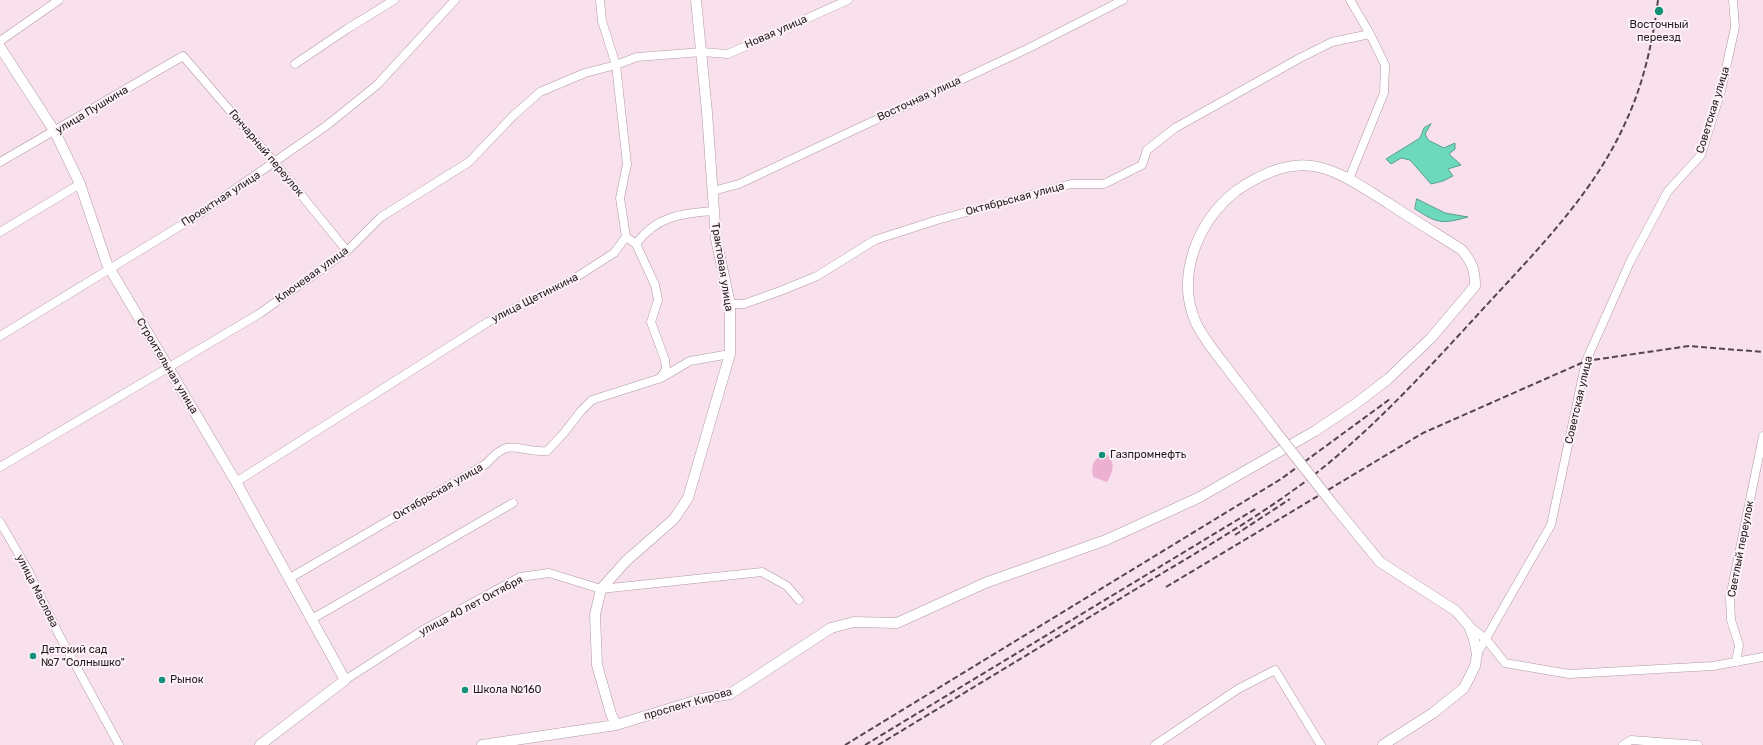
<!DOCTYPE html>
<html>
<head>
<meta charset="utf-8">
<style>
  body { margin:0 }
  canvas { display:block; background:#f9e0ed }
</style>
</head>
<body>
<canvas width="1763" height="745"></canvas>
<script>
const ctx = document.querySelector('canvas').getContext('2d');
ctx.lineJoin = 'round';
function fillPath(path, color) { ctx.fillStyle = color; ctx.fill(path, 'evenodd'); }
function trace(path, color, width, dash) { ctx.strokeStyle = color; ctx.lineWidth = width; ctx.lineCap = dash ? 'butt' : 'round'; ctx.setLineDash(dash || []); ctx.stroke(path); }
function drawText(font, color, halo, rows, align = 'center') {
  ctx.font = font + ' Rubik,sans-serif'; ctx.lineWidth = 4; ctx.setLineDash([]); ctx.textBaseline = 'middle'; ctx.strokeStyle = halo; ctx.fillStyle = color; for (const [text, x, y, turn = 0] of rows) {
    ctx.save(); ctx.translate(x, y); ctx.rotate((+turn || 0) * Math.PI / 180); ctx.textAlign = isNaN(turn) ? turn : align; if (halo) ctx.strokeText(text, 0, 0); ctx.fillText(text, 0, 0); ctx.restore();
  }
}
const green = new Path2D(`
  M 1107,454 C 1116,464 1113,472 1107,482 L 1093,477 C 1090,464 1095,456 1107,454 Z`);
const water = new Path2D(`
  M 1431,124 L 1425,134 L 1428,140 L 1444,148 L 1455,143 L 1455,149 L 1449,154 L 1461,165 L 1448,169 L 1453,176 L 1443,181 L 1431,184 L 1410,160 L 1401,158 L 1391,164 L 1386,159 L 1420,138 L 1424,128 Z
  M 1417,199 L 1445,213 L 1468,217 C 1442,224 1438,224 1415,209 Z`);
const minor = new Path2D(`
  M 0,41 L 59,0
  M 295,64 L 347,29 L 394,0
  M 0,162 L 183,56 L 275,163 L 347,251
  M 1349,179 L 1384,93 L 1385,65 L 1370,34 L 1350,0
  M 713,191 L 739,184 L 1029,48 L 1123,0
  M 0,232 L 80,184
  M 626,237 L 636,244 L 655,285 L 658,300 L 651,322 L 665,360 L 666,369 L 661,377
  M 636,244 C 656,216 683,213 714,211
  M 730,304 L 744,304 L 783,290 L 817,276 L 875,240 L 937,220 L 1071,184 L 1104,184 L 1142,165 L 1147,150 L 1175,128 L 1300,58 L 1332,42 L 1370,34
  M 0,336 L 198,215 L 326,126 L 377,85 L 455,0
  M 0,467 L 259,314 L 347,251 L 381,217 L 469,162 L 513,116 L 540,92 L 585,73 L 616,65 L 637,57 L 702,52 L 728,54 L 848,0
  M 236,482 L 488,322 L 575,278 L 614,253 L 626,237 L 620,198 L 627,164 L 616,65 L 602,21 L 600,0
  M 0,522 L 28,570 L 58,633 L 119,745
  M 290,578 L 486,464 C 511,435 516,453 547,451 L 564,433 L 581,411 L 592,400 L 661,378 L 690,361 L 730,354
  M 312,619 L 513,503
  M 1469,626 L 1486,639 L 1505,663 L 1569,674 L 1713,666 L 1763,657
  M 1477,654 L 1551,525 L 1586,361 L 1630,262 L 1668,191 L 1701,155 L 1721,91 L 1735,27 L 1733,0
  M 1736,662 L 1739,645 L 1731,620 L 1730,598 L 1763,436
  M 345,680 L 423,630 L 520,577 L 549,573 L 601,589 L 762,572 L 787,586 L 799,600
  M 1155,745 L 1238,689 L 1275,670 L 1321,745
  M 1623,745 L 1631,740 L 1698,745`);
const tertiary = new Path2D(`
  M 0,47 L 55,132 L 80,184 L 107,264 L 236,482 L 345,680 L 260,745
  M 1335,507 L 1380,562 L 1456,611 L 1469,626 L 1474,639 L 1477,654 L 1475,666 L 1464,688 L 1433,713 L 1383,745
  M 616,725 L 611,714 L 597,665 L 595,615 L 601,589 L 626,561 L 674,519 L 688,498 L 730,354 L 730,304 L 716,239 L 707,112 L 696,0
  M 482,745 L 616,725 L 701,699 L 730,694 L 831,628 L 854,622 L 897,623 L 985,583 L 1106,540 L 1198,498 L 1315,431 L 1354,405 L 1388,379 L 1431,338 L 1475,286 C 1475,269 1472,263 1462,250 C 1437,234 1412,219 1388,203 C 1365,189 1344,173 1318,167 C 1289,160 1259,175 1236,191 C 1198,221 1175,276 1196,323 C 1204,339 1216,354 1227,368 C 1242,388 1258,408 1273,428`);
const rail = new Path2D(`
  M 1235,535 L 1290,499
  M 1166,587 L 1423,433 L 1586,361 L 1689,346 L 1763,352
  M 845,745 L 1281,479 L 1390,399
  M 865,745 L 1257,508
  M 878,745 C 964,693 1050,641 1136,589 C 1192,555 1249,523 1302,484 C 1372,432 1434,362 1494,297 C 1544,243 1597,188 1627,119 C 1644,82 1653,40 1658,0`);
const tertiaryBridge = new Path2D(`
  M 1273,428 L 1335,507`);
const markers = [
  [1659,11,5,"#129178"],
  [1102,455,4,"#129178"],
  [33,656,4,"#129178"],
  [162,680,4,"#129178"],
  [465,690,4,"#129178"]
];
const poiNames = [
  ["Восточный",1659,25,"center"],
  ["переезд",1659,38,"center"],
  ["Газпромнефть",1110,455],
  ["Детский сад",41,650],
  ["№7 \"Солнышко\"",41,663],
  ["Рынок",170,680],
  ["Школа №160",473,690]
];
const streetNames = [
  ["Новая улица",776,32,-24],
  ["Восточная улица",919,99,-25],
  ["улица Пушкина",92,110,-31],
  ["Советская улица",1713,110,-73],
  ["Гончарный переулок",266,153,50],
  ["Проектная улица",221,199,-33],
  ["Октябрьская улица",1015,199,-15],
  ["Трактовая улица",722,267,81],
  ["Ключевая улица",312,275,-36],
  ["улица Щетинкина",535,298,-27],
  ["Строительная улица",167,366,59],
  ["Советская улица",1579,400,-77],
  ["Октябрьская улица",438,492,-30],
  ["Светлый переулок",1741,549,-79],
  ["улица Маслова",37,591,63],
  ["улица 40 лет Октября",471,606,-28],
  ["проспект Кирова",688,704,-16]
];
fillPath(green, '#ecb1d1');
fillPath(water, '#6cd8bc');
trace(water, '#569f8d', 1);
trace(minor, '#b099a5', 9);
trace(tertiary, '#b099a5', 11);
trace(minor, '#fff', 8);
trace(tertiary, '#fff', 10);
trace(rail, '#53474d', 2, [6, 3]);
trace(tertiaryBridge, '#b099a5', 11, []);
trace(tertiaryBridge, '#fff', 10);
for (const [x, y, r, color] of markers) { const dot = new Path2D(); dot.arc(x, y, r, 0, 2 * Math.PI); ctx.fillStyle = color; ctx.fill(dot); trace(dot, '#fcf2f7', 1.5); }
drawText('11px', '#231b1f', '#fcf2f7', poiNames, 'left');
drawText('11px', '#231b1f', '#fcf2f7', streetNames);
</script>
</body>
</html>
